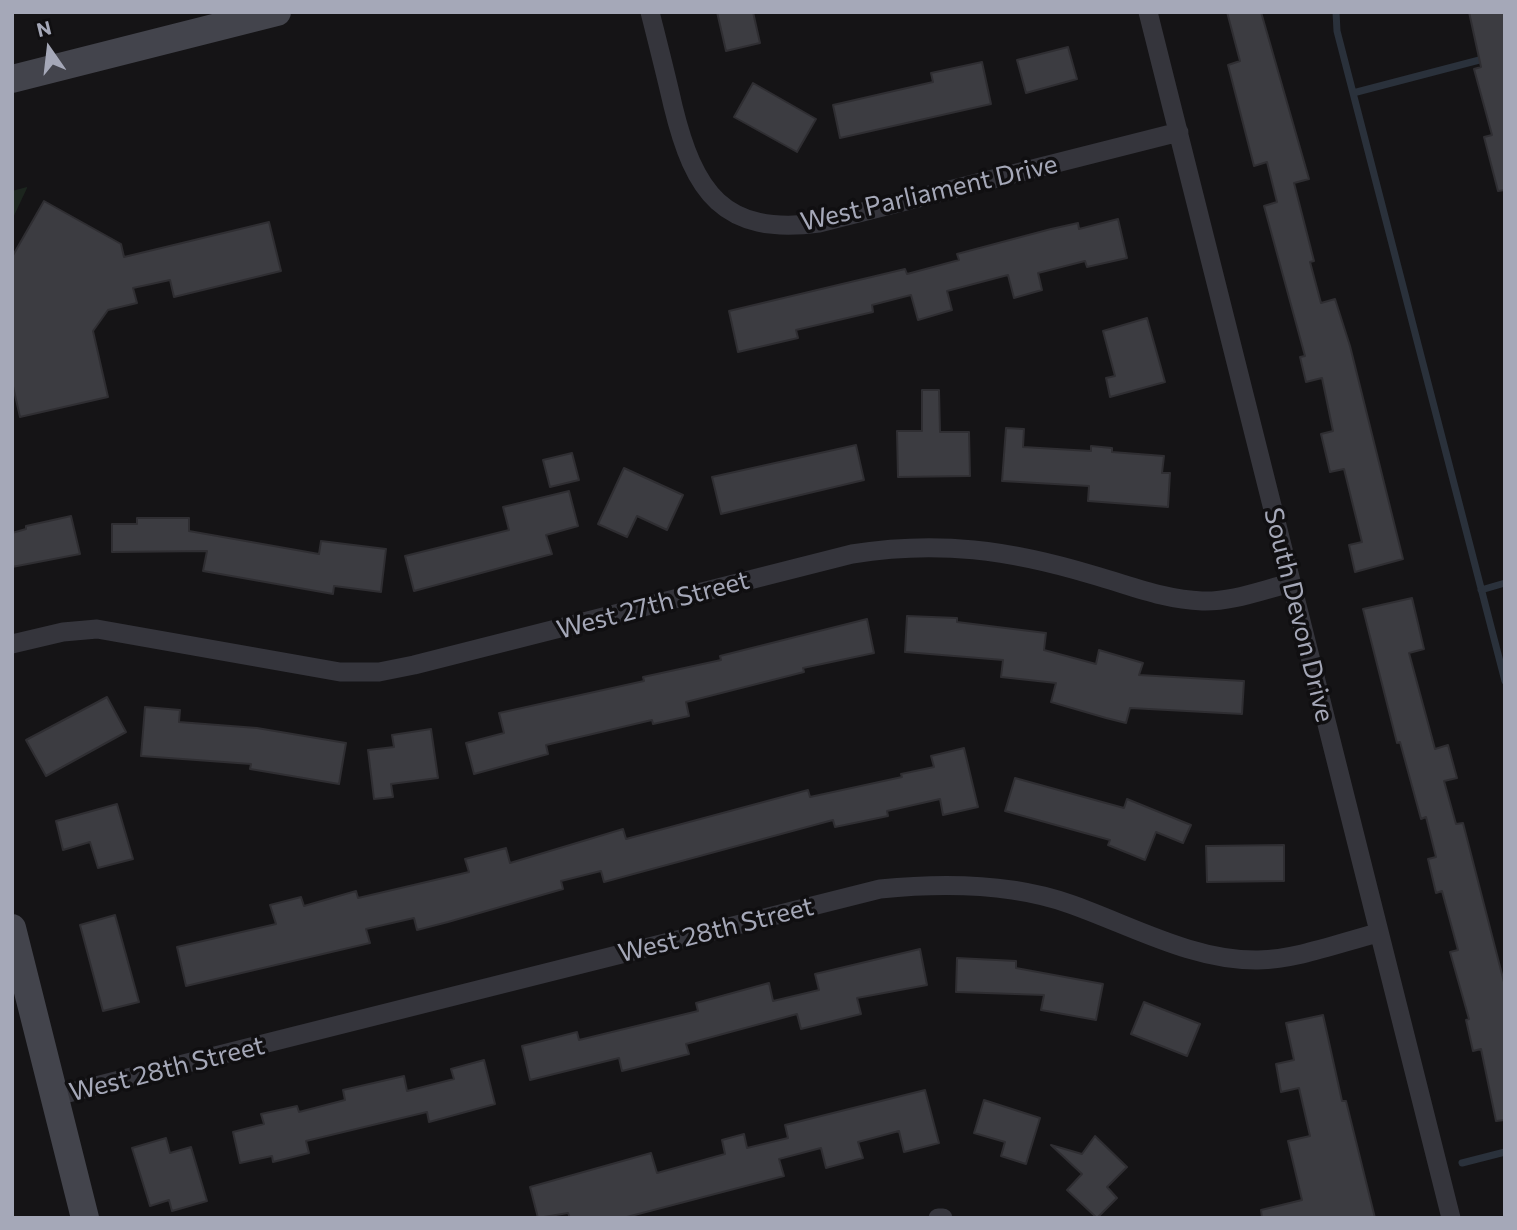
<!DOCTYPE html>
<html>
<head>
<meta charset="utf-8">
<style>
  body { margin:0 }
  #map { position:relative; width:1517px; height:1230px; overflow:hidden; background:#151416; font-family:Commissioner,sans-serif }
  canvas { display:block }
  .frame { position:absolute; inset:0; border:14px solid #a5a8b8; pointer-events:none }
  .north { position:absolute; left:14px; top:14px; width:70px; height:70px; -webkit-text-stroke:5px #100f11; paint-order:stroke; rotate:346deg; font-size:19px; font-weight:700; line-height:28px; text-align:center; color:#a5a8b8 }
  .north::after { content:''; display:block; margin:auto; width:24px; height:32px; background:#a5a8b8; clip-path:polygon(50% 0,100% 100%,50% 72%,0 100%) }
</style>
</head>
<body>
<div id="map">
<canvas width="1517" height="1230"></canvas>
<div class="frame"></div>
<div class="north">N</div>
</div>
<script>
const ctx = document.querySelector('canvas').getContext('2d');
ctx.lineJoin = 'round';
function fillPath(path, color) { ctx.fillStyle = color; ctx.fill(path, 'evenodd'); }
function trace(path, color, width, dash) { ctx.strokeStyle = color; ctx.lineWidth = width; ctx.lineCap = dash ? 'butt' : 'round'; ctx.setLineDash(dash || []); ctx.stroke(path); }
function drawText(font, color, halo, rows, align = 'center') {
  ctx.font = font + ' Commissioner,sans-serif'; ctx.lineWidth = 7; ctx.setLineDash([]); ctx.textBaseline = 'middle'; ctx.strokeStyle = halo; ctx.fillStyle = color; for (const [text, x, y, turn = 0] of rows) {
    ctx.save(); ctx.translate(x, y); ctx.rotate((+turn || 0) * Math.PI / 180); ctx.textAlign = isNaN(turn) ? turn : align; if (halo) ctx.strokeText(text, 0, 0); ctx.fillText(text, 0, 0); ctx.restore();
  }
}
const green = new Path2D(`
  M 27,187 L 27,188 L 12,220 L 12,191 Z`);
const stream = new Path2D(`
  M 1336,12 L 1337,31 L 1505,681
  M 1353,93 L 1487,58
  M 1481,590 L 1505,583
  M 1462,1163 L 1505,1152`);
const building = new Path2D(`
  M 717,12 L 753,12 L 760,43 L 726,51 Z
  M 1227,12 L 1261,12 L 1309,179 L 1294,183 L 1314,261 L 1310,262 L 1321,303 L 1335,299 L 1350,346 L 1403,559 L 1355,572 L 1349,545 L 1362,542 L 1344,469 L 1330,472 L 1321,434 L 1333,431 L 1322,378 L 1306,382 L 1300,357 L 1305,356 L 1264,206 L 1277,202 L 1267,162 L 1254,166 L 1228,65 L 1240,61 Z
  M 1469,12 L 1505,12 L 1505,190 L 1498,191 L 1484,137 L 1492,135 L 1474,69 L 1481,67 Z
  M 1068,47 L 1077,79 L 1026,93 L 1017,60 Z
  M 982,62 L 991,104 L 840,138 L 833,105 L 933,82 L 931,73 Z
  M 753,83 L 816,119 L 797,152 L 734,117 Z
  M 44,201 L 121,244 L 124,257 L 269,222 L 281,271 L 174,297 L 170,280 L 133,288 L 137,303 L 108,310 L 93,331 L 108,397 L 20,417 L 12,382 L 12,257 Z
  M 1118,219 L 1127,258 L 1087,267 L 1085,261 L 1038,273 L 1042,290 L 1014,298 L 1008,275 L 947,291 L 952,310 L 918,320 L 911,295 L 872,305 L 873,312 L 796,330 L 798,338 L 738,352 L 729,311 L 905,269 L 907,274 L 959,260 L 957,254 L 1051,229 L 1078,223 L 1079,229 Z
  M 1147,318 L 1165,382 L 1110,397 L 1106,378 L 1115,376 L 1103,331 Z
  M 922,390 L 939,390 L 940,432 L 969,432 L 970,476 L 898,477 L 897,431 L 922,431 Z
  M 1006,428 L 1024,429 L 1023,447 L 1091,451 L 1091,446 L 1112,448 L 1112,452 L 1164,456 L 1162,473 L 1170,473 L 1168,507 L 1088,501 L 1089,486 L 1002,481 Z
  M 856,445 L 864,480 L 721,514 L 712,477 Z
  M 572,453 L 579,480 L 550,487 L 543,460 Z
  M 624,468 L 683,495 L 667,530 L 637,516 L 627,537 L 598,524 Z
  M 569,491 L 578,526 L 546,535 L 552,554 L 414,591 L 405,556 L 509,530 L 503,507 Z
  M 71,516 L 80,554 L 12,567 L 12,533 L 26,529 L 26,526 Z
  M 137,518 L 189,518 L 189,531 L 319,554 L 321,541 L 386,549 L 381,592 L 334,586 L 333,594 L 203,571 L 207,551 L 112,552 L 112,524 L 137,524 Z
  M 1412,598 L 1424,649 L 1409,653 L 1435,749 L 1448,745 L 1457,778 L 1444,781 L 1456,824 L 1463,823 L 1505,986 L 1505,1120 L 1496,1121 L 1481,1049 L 1473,1051 L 1466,1020 L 1469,1019 L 1450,952 L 1458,950 L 1442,891 L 1436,893 L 1428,859 L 1436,857 L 1426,817 L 1421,819 L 1400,742 L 1397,743 L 1363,609 Z
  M 907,616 L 957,618 L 957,622 L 1046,633 L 1044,650 L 1096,664 L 1099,650 L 1143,663 L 1139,675 L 1244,681 L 1242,714 L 1130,708 L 1126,723 L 1106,718 L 1051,702 L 1056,683 L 1001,677 L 1003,660 L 905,652 Z
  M 867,619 L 874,653 L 803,668 L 804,672 L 686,702 L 689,716 L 653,724 L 652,720 L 546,745 L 548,754 L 474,774 L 466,743 L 504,733 L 499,713 L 644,681 L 643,677 L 721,660 L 720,656 Z
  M 107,697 L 126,732 L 46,776 L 26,740 Z
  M 145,707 L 180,710 L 179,722 L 257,728 L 346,743 L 339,784 L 250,769 L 251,764 L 141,756 Z
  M 431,729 L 438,778 L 391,784 L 393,797 L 374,799 L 368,750 L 394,747 L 392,735 Z
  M 964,748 L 978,807 L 943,815 L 940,799 L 887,811 L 888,816 L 835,827 L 833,820 L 604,882 L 601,871 L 561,881 L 563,889 L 448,922 L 417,930 L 414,918 L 366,929 L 370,943 L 186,986 L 177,947 L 276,924 L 270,905 L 301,897 L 304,906 L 356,891 L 358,898 L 469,872 L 465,859 L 506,848 L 510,863 L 623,829 L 626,839 L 808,790 L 810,797 L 902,777 L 901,774 L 934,767 L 931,756 Z
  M 1015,778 L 1124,808 L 1127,799 L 1191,825 L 1183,843 L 1156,832 L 1145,860 L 1108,845 L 1110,840 L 1005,811 Z
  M 117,804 L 133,859 L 98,868 L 90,842 L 63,850 L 56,821 Z
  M 1284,845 L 1284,881 L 1207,882 L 1206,846 Z
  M 115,915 L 139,1002 L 103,1011 L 80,925 Z
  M 920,949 L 927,985 L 857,998 L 861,1014 L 801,1029 L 797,1014 L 686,1044 L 689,1054 L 622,1071 L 619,1058 L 530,1080 L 522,1046 L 577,1032 L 579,1040 L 698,1011 L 696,1003 L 769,983 L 773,1001 L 819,990 L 815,974 Z
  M 957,958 L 1016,961 L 1016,968 L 1103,984 L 1096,1020 L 1041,1010 L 1044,995 L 956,992 Z
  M 1144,1002 L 1200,1024 L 1187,1056 L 1131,1034 Z
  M 1323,1015 L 1342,1101 L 1346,1101 L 1375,1218 L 1262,1218 L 1261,1210 L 1302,1200 L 1288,1141 L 1310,1136 L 1299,1088 L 1281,1092 L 1276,1064 L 1294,1060 L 1286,1023 Z
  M 484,1060 L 495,1104 L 429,1122 L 427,1112 L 306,1141 L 309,1153 L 273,1162 L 272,1156 L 240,1163 L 233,1132 L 264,1124 L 261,1114 L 297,1106 L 299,1112 L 345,1100 L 343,1090 L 404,1076 L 407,1091 L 454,1079 L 451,1069 Z
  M 925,1090 L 939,1143 L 904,1152 L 899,1131 L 858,1142 L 863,1158 L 826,1168 L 821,1148 L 779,1159 L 784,1176 L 623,1218 L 570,1218 L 568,1213 L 538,1218 L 530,1187 L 651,1153 L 657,1173 L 725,1154 L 722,1140 L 744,1134 L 747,1148 L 788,1138 L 785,1125 Z
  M 984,1100 L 1040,1118 L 1026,1164 L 1001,1156 L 1005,1142 L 974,1133 Z
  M 1095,1136 L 1127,1167 L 1107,1187 L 1117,1198 L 1097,1218 L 1067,1190 L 1082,1174 L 1051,1145 L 1082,1154 Z
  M 166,1138 L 170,1153 L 191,1147 L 207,1201 L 172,1211 L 169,1200 L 150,1206 L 132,1148 Z`);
const street = new Path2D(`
  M 650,12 C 658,44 666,75 673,106 C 694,192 723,236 819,223 L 1179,132
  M 1148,12 L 1451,1218
  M 12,644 L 63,632 L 97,629 L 340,672 L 379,672 L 414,665 L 852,554 C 938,540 1010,550 1093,575 C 1129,585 1165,600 1202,601 C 1232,602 1262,590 1291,583
  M 56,1096 L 880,889 C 940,883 1011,883 1070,904 C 1130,925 1193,961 1258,960 C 1298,959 1339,943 1378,933
  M 938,1218 L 943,1218`);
const secondary = new Path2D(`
  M 12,79 L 277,12
  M 12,928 L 85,1218`);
const streetNames = [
  ["West Parliament Drive",929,193,-13],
  ["West 27th Street",653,605,-15],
  ["South Devon Drive",1299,615,76],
  ["West 28th Street",716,930,-14],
  ["West 28th Street",167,1069,-14]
];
fillPath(green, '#1c251e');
trace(stream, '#2a313b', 7);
fillPath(building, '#3c3c41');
trace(building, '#2f2e32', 2);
trace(street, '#35353c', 19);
trace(secondary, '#43444c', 28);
drawText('26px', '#a5a8b8', '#100f11', streetNames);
</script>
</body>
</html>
